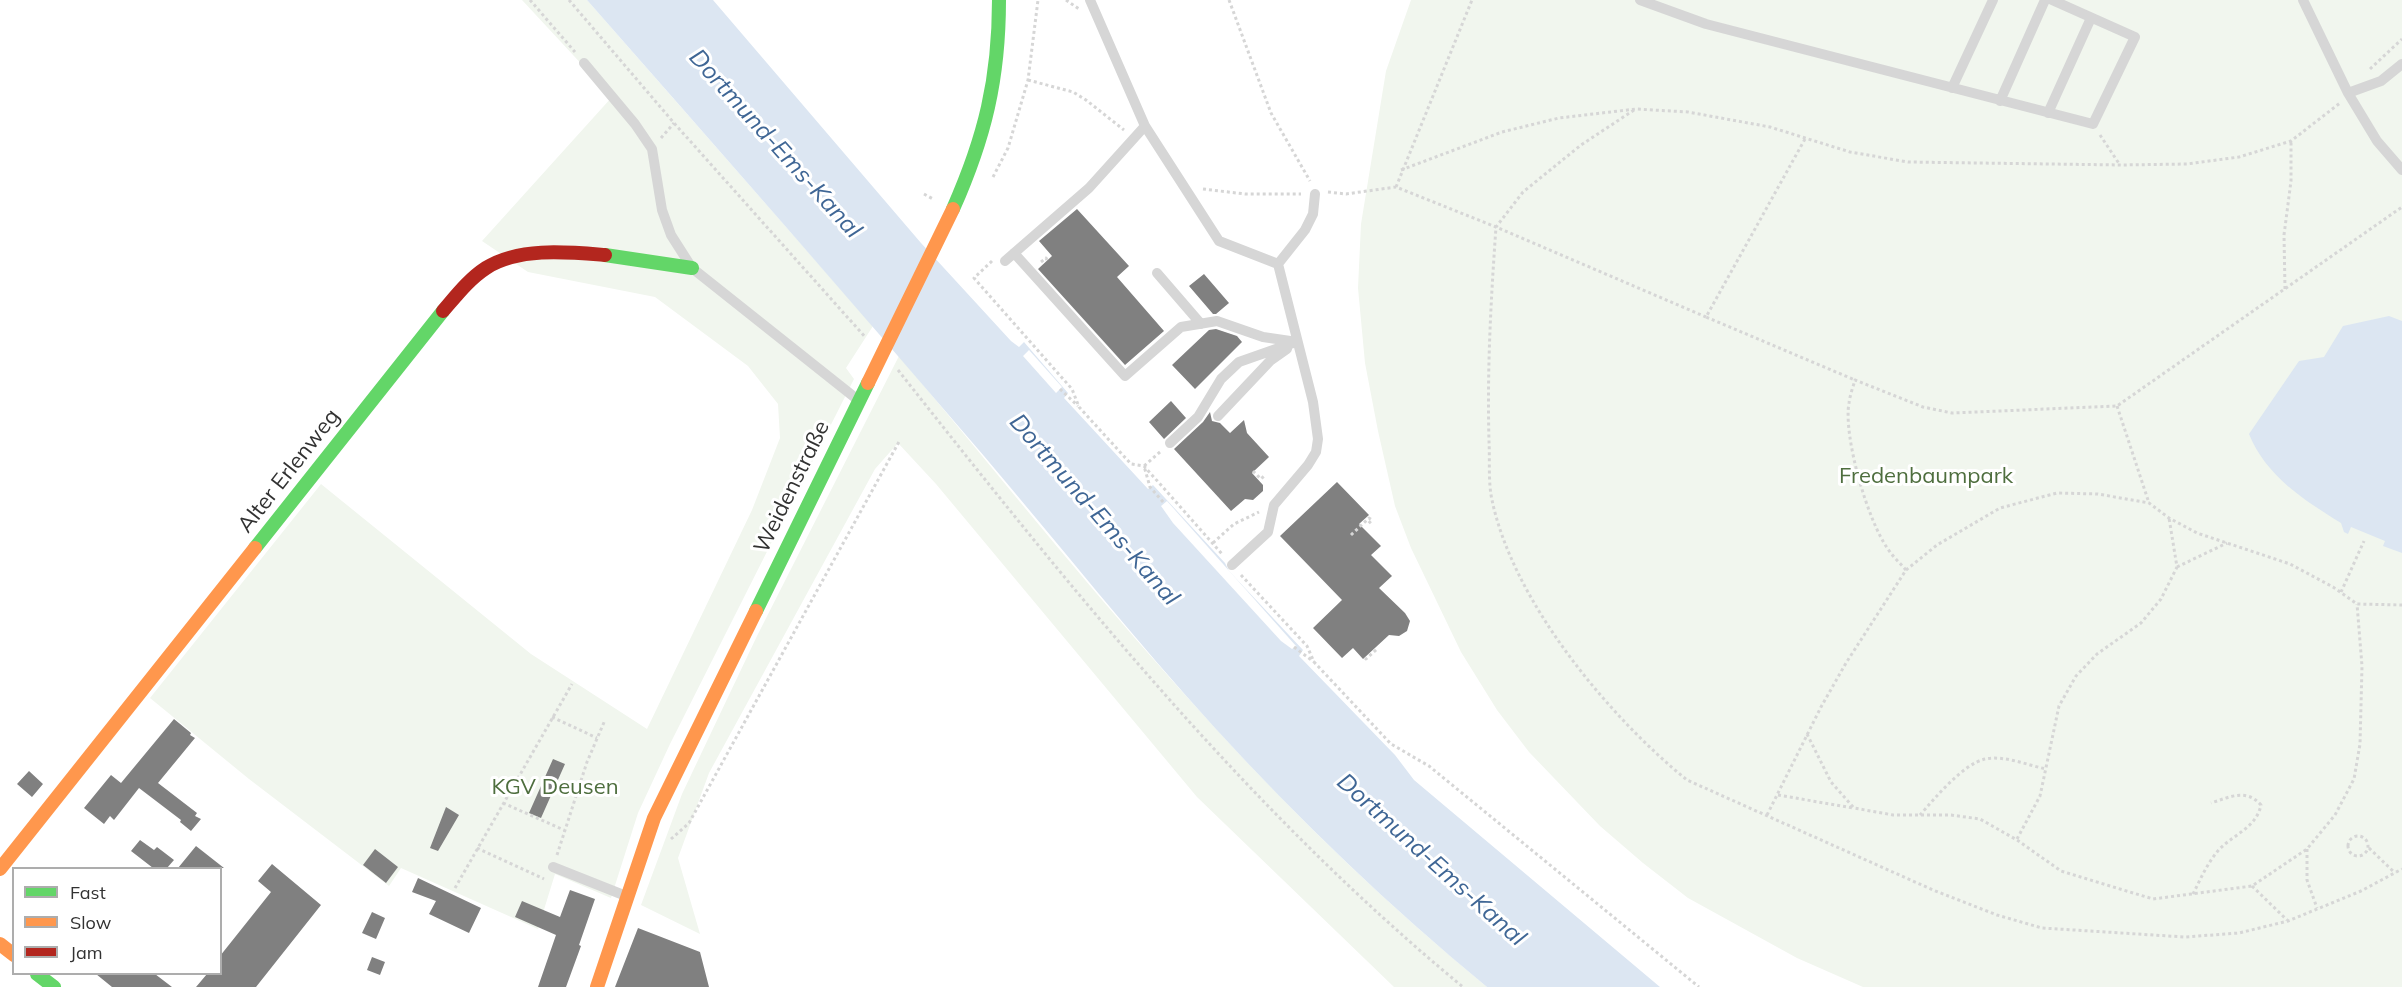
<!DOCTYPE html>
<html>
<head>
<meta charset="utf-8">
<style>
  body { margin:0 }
  #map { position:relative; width:2402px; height:987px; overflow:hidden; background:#fff; font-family:Mulish,sans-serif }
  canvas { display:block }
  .legend { position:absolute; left:12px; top:867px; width:210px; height:108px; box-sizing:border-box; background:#fff; border:2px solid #adadad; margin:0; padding:8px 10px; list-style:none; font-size:18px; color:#323232 }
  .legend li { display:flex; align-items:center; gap:12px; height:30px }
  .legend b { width:30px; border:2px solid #adadad }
</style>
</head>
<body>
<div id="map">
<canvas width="2402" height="987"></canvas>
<ul class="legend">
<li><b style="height:8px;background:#63d668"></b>Fast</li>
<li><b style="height:8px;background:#ff974d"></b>Slow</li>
<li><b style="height:8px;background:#b3261e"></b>Jam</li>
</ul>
</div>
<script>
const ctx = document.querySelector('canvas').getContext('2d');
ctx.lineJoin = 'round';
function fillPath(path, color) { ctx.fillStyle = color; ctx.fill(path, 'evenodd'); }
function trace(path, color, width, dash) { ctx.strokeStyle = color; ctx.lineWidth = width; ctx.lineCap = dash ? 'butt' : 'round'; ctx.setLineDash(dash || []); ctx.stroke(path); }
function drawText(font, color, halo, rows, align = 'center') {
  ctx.font = font + ' Mulish,sans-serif'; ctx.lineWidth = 6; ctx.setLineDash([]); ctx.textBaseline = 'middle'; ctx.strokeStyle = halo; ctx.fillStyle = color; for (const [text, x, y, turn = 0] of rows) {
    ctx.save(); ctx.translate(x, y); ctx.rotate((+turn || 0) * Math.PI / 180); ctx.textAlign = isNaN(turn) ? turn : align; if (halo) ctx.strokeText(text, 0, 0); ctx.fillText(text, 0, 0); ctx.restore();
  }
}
const green = new Path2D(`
  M 522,0 L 587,0 L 873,326 L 846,368 L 854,379 L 670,744 L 638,813 L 611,898 L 555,874 L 538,929 L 401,868 L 389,886 L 249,779 L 150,698 L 321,484 L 531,654 L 647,729 L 752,510 L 780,438 L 778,404 L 748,366 L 655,297 L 528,272 L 482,241 L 612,97 Z
  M 1411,0 L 2402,0 L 2402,987 L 1863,987 L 1797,958 L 1688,898 L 1643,863 L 1600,826 L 1529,752 L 1497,710 L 1461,652 L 1411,548 L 1395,506 L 1378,431 L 1365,363 L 1358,288 L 1361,224 L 1386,71 Z
  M 899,356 C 1004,481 1106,610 1217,730 C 1301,822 1391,908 1487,987 L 1394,987 L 1197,797 L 936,484 L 898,443 L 875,469 L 709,773 L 678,858 L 700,934 L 641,905 L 682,794 L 757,636 Z`);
const water = new Path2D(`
  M 587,0 L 713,0 L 921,243 L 1011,341 L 1019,347 L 1024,342 L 1068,393 L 1064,398 L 1148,489 L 1153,485 L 1225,563 L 1229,571 L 1303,650 L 1299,656 L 1395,755 L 1414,780 L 1660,987 L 1487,987 C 1390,907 1299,820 1215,728 C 1135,640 1061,547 984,456 C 853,303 720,151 587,0 Z
  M 2389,316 L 2402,321 L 2402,553 L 2383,546 L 2385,541 L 2351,527 L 2348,534 L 2344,532 L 2341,523 C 2304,500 2266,476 2249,434 L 2299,361 L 2324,357 L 2343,326 Z`);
const pier = new Path2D(`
  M 1029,350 L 1062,387 L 1056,393 L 1023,356 Z
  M 1167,501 L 1296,646 L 1292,649 L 1281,641 L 1173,523 L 1161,506 Z`);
const building = new Path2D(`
  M 1077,209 L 1129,266 L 1117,277 L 1164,331 L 1125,365 L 1038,269 L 1052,256 L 1039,241 Z
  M 1204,274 L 1229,303 L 1216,314 L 1213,314 L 1189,286 Z
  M 1216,329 L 1237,336 L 1242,342 L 1195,389 L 1172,365 L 1209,330 Z
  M 1171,401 L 1186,418 L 1164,439 L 1149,422 Z
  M 1210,412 L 1212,421 L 1220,423 L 1230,433 L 1244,420 L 1247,433 L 1269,457 L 1252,473 L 1263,485 L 1263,491 L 1253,500 L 1245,499 L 1231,511 L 1174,449 L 1203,422 Z
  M 1337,482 L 1369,515 L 1359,524 L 1381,546 L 1371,555 L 1392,576 L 1379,588 L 1405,613 L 1410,621 L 1407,631 L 1399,636 L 1389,635 L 1363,659 L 1353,648 L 1342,658 L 1313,628 L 1342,600 L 1280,536 Z
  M 174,719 L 191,733 L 190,735 L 195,738 L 158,783 L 197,813 L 195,816 L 201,819 L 191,831 L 180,822 L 181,820 L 139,788 L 114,820 L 110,816 L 104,824 L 84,808 L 111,775 L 121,783 Z
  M 553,759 L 565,764 L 541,818 L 529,813 Z
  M 29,771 L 43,784 L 32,797 L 17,784 Z
  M 446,807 L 459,815 L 438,851 L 430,848 Z
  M 140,840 L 154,850 L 157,847 L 174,860 L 167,868 L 153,868 L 131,851 Z
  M 196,846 L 224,868 L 178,868 Z
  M 375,849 L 398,867 L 386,883 L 363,865 Z
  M 272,864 L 321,905 L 256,987 L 196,987 L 207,974 L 220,974 L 220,956 L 271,892 L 258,881 Z
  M 418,878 L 481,908 L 469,933 L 429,914 L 436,901 L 412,892 Z
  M 570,890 L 595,899 L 579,945 L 581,946 L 566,987 L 538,987 L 556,935 L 515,917 L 522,901 L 560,917 Z
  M 372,912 L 385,918 L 376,939 L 362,933 Z
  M 638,928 L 700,952 L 709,987 L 615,987 Z
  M 372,957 L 385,962 L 380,975 L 367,970 Z
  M 96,974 L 155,974 L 172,987 L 112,987 Z`);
const path = new Path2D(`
  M 530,0 L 575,52
  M 569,0 L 674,123 L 866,338
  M 1066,0 L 1079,9
  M 1229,0 L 1271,113 L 1310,181
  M 2370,69 L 2402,39
  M 1028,80 L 1073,92 L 1086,100 L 1124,130
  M 1634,110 L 1581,145 L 1523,192 L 1496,227 L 1706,317
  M 2100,135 L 2120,165
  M 661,138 L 674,123
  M 1805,139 L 1706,317 L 1855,380
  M 1401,170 L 1502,132 L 1559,118 L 1636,109 L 1688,112 L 1770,127 L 1850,152 L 1908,162 L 2121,165 L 2187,164 L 2239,157 L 2291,141 L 2340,103
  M 993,177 L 1008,148 L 1028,80 L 1038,0
  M 1396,187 L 1472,0
  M 1203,189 L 1245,194 L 1301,194
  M 1328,192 L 1346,194 L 1396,187 L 1496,227 C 1491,298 1487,369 1489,441 C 1490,460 1488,482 1492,500 C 1513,601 1608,716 1687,780 L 1933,890 L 1997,915 L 2042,928 L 2185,937 L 2239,933 L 2288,921 L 2361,891 L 2402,869
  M 924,194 L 933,199
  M 992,261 L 974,278 L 1072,389 L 1079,407 L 1131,464 L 1144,466 L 1223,555
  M 1041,262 L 1046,258 L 1047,260
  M 2285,289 L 2284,235 L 2291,181 L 2291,141
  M 898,370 C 1071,589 1247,809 1463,987
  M 1060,389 L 1078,406
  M 2117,406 L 2149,503
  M 1160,452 L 1144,466 L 1150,487 L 1164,503
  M 1253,471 L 1261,479 L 1264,476
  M 1351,535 L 1369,518 L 1372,520 L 1367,525
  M 1213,543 L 1234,524 L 1259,512
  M 2177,567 L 2227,543
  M 1906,570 C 1900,563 1893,557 1888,549 C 1868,522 1843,436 1849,403 C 1850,395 1853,387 1855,380 L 1923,407 L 1952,413 L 2117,406 L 2402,207
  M 1241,575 L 1307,646 L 1314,662 L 1391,744 L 1429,766 L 1699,987
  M 2341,592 L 2364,541
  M 1294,647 L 1314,662
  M 1365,658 L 1366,659 L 1377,649
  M 552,717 L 597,738
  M 1807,734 L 1831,782 L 1854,808 L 1893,815 L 1951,815 L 1980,819 L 2017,840 L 2061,871 L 2153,899 L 2252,886 L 2307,849 L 2335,815 L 2354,779 L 2360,744 L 2362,666 L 2357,604
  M 1778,795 L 1853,808
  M 503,803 L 564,830
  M 1767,815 L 1821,707 L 1846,663 L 1906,570 L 1937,545 L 2000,508 L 2057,493 L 2098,494 L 2149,503 L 2169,518 L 2197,533 L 2290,564 L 2333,587 L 2357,604 L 2402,605
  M 1920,815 C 1935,798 1963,764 1985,759 C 2004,755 2027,765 2046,769
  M2348 846a10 10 0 1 1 20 0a10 10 0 1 1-20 0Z
  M 671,839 L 689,823 L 900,440
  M 2017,839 L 2040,796 L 2059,706 L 2076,676 L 2097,654 L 2141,623 L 2161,599 L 2177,567 L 2169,518
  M 477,848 L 544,879
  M 2369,848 L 2395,873
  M 2307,849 L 2307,880 L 2317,908
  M 557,855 L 587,762 L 605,720
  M 2252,886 L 2287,920
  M 455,888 L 572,684
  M 2193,894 C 2200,880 2207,864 2217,852 C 2231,835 2256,829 2261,805 C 2246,788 2230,797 2211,803`);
const lane = new Path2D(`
  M 1090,0 L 1145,126 L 1219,241 L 1278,264 L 1313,402 L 1318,439 L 1316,452 L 1308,465 L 1274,505 L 1268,532 L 1232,565
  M 1640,0 L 1706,24 L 2093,124 L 2135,37 L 2052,0
  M 2303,0 L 2348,93 L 2377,141 L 2402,170
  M 584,63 L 635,124 L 652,149 L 662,210 L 671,235 L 692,268 L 858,400
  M 1952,88 L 1993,0
  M 2348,93 L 2381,81 L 2402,64
  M 2000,101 L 2045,0
  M 2048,113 L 2091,18
  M 1014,253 L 1125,376 L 1181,327 L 1217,321 L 1263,337 L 1297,342
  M 1005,261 L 1089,188 L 1145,126
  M 1278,264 L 1305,230 L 1313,214 L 1315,194
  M 1157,273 L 1201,324
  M 1218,416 L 1270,361 L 1287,349
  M 1170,443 L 1198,417 L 1221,379 L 1239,362 L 1293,343
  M 553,867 L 626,896`);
const fast = new Path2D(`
  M 953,209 C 985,137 999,79 999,0
  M 605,255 L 692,268
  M 255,548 L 443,311
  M 756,611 L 868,383
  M 37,974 L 54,987`);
const slow = new Path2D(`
  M 0,869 L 255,548
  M 0,944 L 14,955
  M 597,987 L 654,818 L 756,611`);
const jam = new Path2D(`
  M 443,311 C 456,296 469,279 486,268 C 519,247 568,252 605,255`);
const slowBridge = new Path2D(`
  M 868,383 L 953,209`);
const streetNames = [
  ["Alter Erlenweg",289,471,-52],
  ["Weidenstraße",792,487,-64]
];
const parkNames = [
  ["Fredenbaumpark",1926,476],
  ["KGV Deusen",555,787]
];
const waterNames = [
  ["Dortmund-Ems-Kanal",775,144,48],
  ["Dortmund-Ems-Kanal",1094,510,49],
  ["Dortmund-Ems-Kanal",1431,860,42]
];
fillPath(green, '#f1f6ee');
fillPath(water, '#dce6f2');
fillPath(pier, '#fff');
fillPath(building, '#808080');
trace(path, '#d6d6d6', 3, [3, 3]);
trace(lane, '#d6d6d6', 10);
trace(fast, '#63d668', 14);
trace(slow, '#ff974d', 14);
trace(jam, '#b3261e', 14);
trace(slowBridge, '#ff974d', 14);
drawText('22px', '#323232', '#fff', streetNames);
drawText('22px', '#4e6e3e', '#fff', parkNames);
drawText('italic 24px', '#3f6695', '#fff', waterNames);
</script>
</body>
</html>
